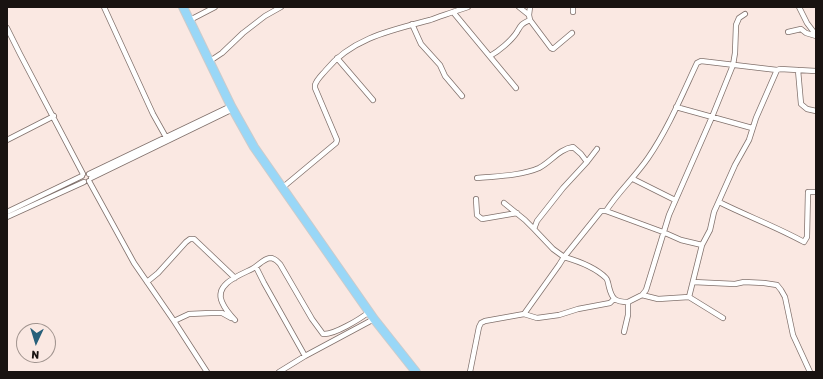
<!DOCTYPE html>
<html>
<head>
<meta charset="utf-8">
<style>
  body { margin:0 }
  #map { position:relative; width:823px; height:379px; overflow:hidden; background:#fae8e2; font-family:Rubik,sans-serif }
  canvas { display:block }
  .frame { position:absolute; inset:0; border:8px solid #191311; pointer-events:none }
  .north { position:absolute; left:16px; top:323px; width:40px; height:40px; box-sizing:border-box; background:#fae8e2; border:1px solid #a0938e; border-radius:50%; rotate:184deg; font-size:11px; font-weight:700; line-height:16px; text-align:center; color:#191311 }
  .north::after { content:''; display:block; margin:auto; width:14px; height:18px; background:#28607a; clip-path:polygon(50% 0,100% 100%,50% 72%,0 100%) }
</style>
</head>
<body>
<div id="map">
<canvas width="823" height="379"></canvas>
<div class="frame"></div>
<div class="north">N</div>
</div>
<script>
const ctx = document.querySelector('canvas').getContext('2d');
ctx.lineJoin = 'round';
function trace(path, color, width, dash) { ctx.strokeStyle = color; ctx.lineWidth = width; ctx.lineCap = dash ? 'butt' : 'round'; ctx.setLineDash(dash || []); ctx.stroke(path); }
const street = new Path2D(`
  M 104,7 L 153,114 L 167,139
  M 519,7 L 529,15 L 530,20 L 551,48 L 553,49 L 572,33
  M 799,7 L 807,23 L 816,35
  M 453,12 L 516,88
  M 573,12 L 573,7
  M 529,15 L 530,7
  M 190,20 L 215,7
  M 412,24 L 421,44 L 440,65 L 445,76 L 462,96
  M 7,28 L 20,54 L 83,174
  M 788,32 L 801,29 L 806,33 L 816,36
  M 490,56 C 499,51 511,41 517,32 C 521,25 521,24 530,20
  M 337,58 L 373,100
  M 210,61 L 222,53 L 243,33 L 265,16 L 281,7
  M 798,70 L 801,104 L 807,109 L 816,111
  M 676,107 L 752,128
  M 7,140 L 54,116
  M 89,174 L 231,106
  M 91,178 L 233,109
  M 477,178 C 497,176 520,176 539,168 C 551,162 559,149 573,147 L 581,154 L 587,162
  M 633,179 L 675,200
  M 89,181 L 134,263 L 174,321 L 207,372
  M 282,188 L 336,143 L 337,140 L 315,88 L 315,85 C 317,79 322,75 326,70 C 352,38 392,30 430,20 C 442,16 455,11 468,7
  M 476,199 L 477,215 L 482,219 L 517,213
  M 719,202 C 747,216 777,227 804,242 L 807,237 L 808,192 L 816,192
  M 504,203 L 525,220 L 534,229
  M 606,211 C 618,192 635,177 648,158 C 668,129 682,95 697,63 L 701,61 L 777,70
  M 7,212 L 82,176
  M 7,217 L 84,182
  M 256,267 L 264,283 L 305,356
  M 147,282 L 158,273 L 186,242 L 190,239 L 194,239 L 235,278
  M 693,282 L 735,284 L 744,282 L 764,283 L 777,285 L 781,290 L 785,297 L 793,335 L 810,372
  M 642,295 L 658,299 L 689,297 L 723,318
  M 689,297 L 702,245 L 710,230 L 714,212 L 735,165 L 749,140 L 756,118 L 777,70 L 780,69 L 816,71
  M 628,302 L 642,295 L 646,290 L 669,215 L 712,117 L 733,65 L 735,53 L 736,25 L 739,18 L 745,14
  M 524,314 L 559,265 L 564,257 L 553,249 L 534,229 L 537,221 L 563,188 L 587,162 L 597,149
  M 235,320 C 230,315 225,309 222,302 C 214,284 240,275 252,269 C 258,266 263,259 270,258 C 275,258 277,261 280,264 L 312,319 L 323,334 C 334,335 360,319 369,312
  M 174,321 L 189,314 L 211,313 L 222,313 L 231,318
  M 624,332 L 628,315 L 628,302 C 615,302 612,299 609,287 C 608,283 608,280 606,278 C 595,267 578,261 564,257 L 601,211 L 606,211 L 663,232 L 681,240 L 702,245
  M 279,372 L 305,356 L 374,319
  M 470,372 L 479,327 L 481,323 L 485,321 L 524,314 L 537,318 L 559,315 L 578,309 L 610,303 L 614,299`);
const highway = new Path2D(`
  M 183,7 L 231,106 L 254,147 L 374,319 L 416,372`);
trace(street, '#81716c', 6);
trace(highway, '#cccbcb', 10);
trace(street, '#fff', 4.5);
trace(highway, '#99d7f7', 8);
</script>
</body>
</html>
